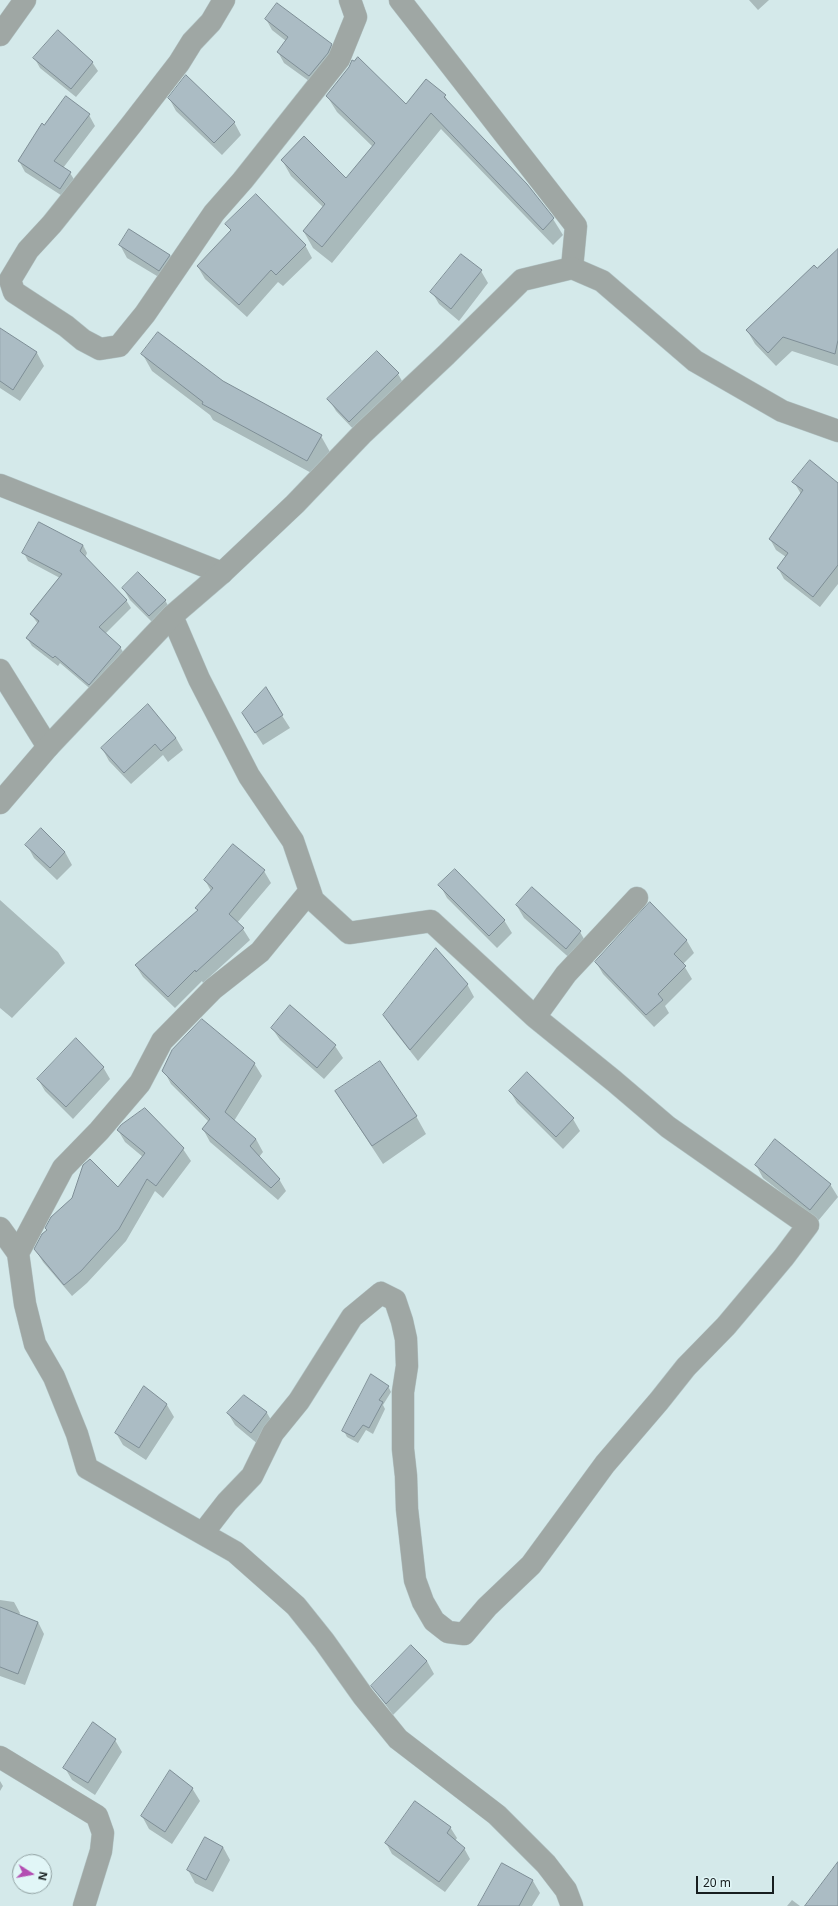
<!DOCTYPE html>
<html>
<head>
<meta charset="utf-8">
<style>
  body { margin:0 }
  #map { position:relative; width:838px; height:1906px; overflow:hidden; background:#d4e9ea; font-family:"Noto Sans",sans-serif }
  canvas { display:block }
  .north { position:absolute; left:12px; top:1854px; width:40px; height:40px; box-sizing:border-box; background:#e1f6f7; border:1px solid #90a0a1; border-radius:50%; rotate:101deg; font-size:11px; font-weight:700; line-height:16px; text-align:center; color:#171e1f }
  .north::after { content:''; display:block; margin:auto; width:14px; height:18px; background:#b34eb2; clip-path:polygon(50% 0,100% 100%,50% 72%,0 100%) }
  .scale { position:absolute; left:696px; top:1876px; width:78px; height:18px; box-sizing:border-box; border:2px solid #171e1f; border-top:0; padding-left:5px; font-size:12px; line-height:14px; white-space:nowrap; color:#171e1f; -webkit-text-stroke:3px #e1f6f7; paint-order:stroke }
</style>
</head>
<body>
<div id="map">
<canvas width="838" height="1906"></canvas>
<div class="north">N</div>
<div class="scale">20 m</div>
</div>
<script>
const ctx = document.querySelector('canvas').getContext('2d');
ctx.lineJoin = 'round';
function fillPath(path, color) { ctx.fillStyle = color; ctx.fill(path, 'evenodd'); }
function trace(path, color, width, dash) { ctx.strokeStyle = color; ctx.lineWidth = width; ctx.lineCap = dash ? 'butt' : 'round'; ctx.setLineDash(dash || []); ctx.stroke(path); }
const shadow = new Path2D(`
  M 749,0 L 769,0 L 758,10 Z
  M 266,19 L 331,45 L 337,56 L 316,86 L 284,63 L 278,52 L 286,41 L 272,30 Z
  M 35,59 L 92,62 L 98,71 L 76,97 L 40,68 Z
  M 426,81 L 445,96 L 451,106 L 527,185 L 553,219 L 563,235 L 553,245 L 441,129 L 332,263 L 313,248 L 304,232 L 324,208 L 291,176 L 282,160 L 346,179 L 373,147 L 337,112 L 327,96 L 406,106 Z
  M 169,98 L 234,122 L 241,135 L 222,155 L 176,111 Z
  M 89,115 L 95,126 L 63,168 L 70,173 L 77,184 L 67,199 L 25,172 L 19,161 L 44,127 Z
  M 227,224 L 305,245 L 312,258 L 283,286 L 278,282 L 247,317 L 205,279 L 198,267 L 231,231 Z
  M 120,245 L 170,255 L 177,268 L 167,282 L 127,258 Z
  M 838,250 L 838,366 L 792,351 L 776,366 L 755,344 L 747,330 Z
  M 481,271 L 488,283 L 459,321 L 439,304 L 432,292 Z
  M 0,329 L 37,353 L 44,366 L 20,401 L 0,388 Z
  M 377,352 L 398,374 L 405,386 L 357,433 L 336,411 L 329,399 Z
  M 143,355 L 222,382 L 321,436 L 330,452 L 317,476 L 213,420 L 210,415 L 152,371 Z
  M 794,482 L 838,484 L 838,584 L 820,607 L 784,579 L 778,568 L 786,557 L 776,550 L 770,539 L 801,494 Z
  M 83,545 L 87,553 L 85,558 L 126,600 L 131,608 L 105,634 L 120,647 L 125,655 L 94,692 L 60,663 L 58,666 L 32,646 L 27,638 L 38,624 L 31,614 L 60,578 L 28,561 L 24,553 Z
  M 123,588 L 165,600 L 172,613 L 157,627 L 130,600 Z
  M 265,689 L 290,728 L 263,745 L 251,726 Z
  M 176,738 L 183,750 L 168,762 L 163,755 L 131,784 L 109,761 L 102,748 Z
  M 27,845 L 65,852 L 72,865 L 57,880 L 34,858 Z
  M 264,871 L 271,883 L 237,923 L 243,929 L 250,940 L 203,983 L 202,981 L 175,1008 L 143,977 L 136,966 L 198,911 L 197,908 L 211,891 L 205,880 Z
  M 440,885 L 504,920 L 512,933 L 497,948 L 447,898 Z
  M 0,900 L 58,952 L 65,963 L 12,1018 L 0,1008 Z
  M 650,904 L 687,941 L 694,953 L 683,964 L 692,979 L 665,1006 L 669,1013 L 654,1027 L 603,974 L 596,962 Z
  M 517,906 L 580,932 L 587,944 L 573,961 L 524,918 Z
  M 467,984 L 474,997 L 418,1061 L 392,1028 L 385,1015 Z
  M 291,1007 L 335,1046 L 343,1058 L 324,1079 L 280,1040 L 272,1028 Z
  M 254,1063 L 262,1076 L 234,1121 L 256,1139 L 263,1152 L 259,1157 L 279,1179 L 286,1191 L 278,1200 L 210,1142 L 203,1129 L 209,1122 L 171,1084 L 164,1071 Z
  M 103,1067 L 110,1079 L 73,1119 L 45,1091 L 38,1079 Z
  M 527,1074 L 573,1119 L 580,1131 L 563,1149 L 517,1103 L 510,1091 Z
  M 336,1092 L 416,1116 L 426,1134 L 383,1164 Z
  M 145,1109 L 183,1149 L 191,1161 L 163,1198 L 155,1191 L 126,1241 L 87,1283 L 72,1296 L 43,1262 L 35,1249 L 118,1188 L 143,1157 L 125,1142 L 118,1130 Z
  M 756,1165 L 830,1184 L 838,1197 L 818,1221 L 763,1178 Z
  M 388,1386 L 391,1392 L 383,1405 L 385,1409 L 373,1434 L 366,1430 L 358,1443 L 347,1437 L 344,1431 Z
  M 144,1388 L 167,1405 L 174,1417 L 146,1460 L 123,1445 L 116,1433 Z
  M 245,1397 L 267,1413 L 274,1425 L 259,1445 L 235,1425 L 228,1413 Z
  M 0,1600 L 14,1602 L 20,1613 L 19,1615 L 38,1622 L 44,1634 L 25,1685 L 0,1676 Z
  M 427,1661 L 434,1674 L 393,1715 L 372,1686 Z
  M 115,1740 L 122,1752 L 95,1795 L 72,1780 L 65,1768 Z
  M 0,1781 L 3,1786 L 0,1791 Z
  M 192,1788 L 200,1801 L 172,1844 L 149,1829 L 142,1816 Z
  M 450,1827 L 457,1838 L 455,1841 L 464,1848 L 470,1859 L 445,1892 L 392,1854 L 386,1843 Z
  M 223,1847 L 230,1860 L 213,1892 L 195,1883 L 188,1870 Z
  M 533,1881 L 540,1893 L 532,1906 L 479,1906 Z
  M 792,1900 L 800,1906 L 787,1906 Z`);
const building = new Path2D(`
  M 277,3 L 332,44 L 328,53 L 309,76 L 277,52 L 288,37 L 265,19 Z
  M 58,30 L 93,62 L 71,89 L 33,58 Z
  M 358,57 L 406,104 L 426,79 L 446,95 L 444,97 L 527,184 L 554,218 L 543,230 L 431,113 L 322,247 L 303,231 L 325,204 L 281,160 L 304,136 L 346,178 L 375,143 L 326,96 L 349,67 L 352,60 L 354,61 Z
  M 186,75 L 235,122 L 214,143 L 168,98 Z
  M 66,96 L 90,114 L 54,161 L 71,172 L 60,189 L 18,161 L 42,123 L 44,125 Z
  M 256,194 L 306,245 L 276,275 L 271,270 L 239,305 L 197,266 L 231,230 L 225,224 Z
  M 129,229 L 170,255 L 159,271 L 119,245 Z
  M 838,249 L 838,340 L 835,354 L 783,337 L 768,353 L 746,330 L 814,265 L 817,268 Z
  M 461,254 L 482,270 L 451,309 L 430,292 Z
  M 0,328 L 37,352 L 13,390 L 0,381 Z
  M 158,332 L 223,381 L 322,435 L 307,461 L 202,404 L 203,402 L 141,354 Z
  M 377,351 L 399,373 L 349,422 L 327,399 Z
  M 810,460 L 838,483 L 838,565 L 813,597 L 777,568 L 788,553 L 769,539 L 803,490 L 792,482 Z
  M 39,522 L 83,545 L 80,551 L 127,600 L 99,627 L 121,647 L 89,685 L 55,656 L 53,658 L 26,638 L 39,621 L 30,614 L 62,574 L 22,553 Z
  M 138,572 L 166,600 L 149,616 L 122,588 Z
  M 266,687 L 283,715 L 255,733 L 242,713 Z
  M 148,704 L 176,738 L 161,751 L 155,744 L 124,773 L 101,748 Z
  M 41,828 L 65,852 L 50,868 L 25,845 Z
  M 233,844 L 265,870 L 229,914 L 244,928 L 196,972 L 195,970 L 168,997 L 135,965 L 198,910 L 195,908 L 213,888 L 204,880 Z
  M 455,869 L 505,920 L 489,936 L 438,885 Z
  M 532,887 L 581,931 L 566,949 L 516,905 Z
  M 650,902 L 687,940 L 674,954 L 686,966 L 658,994 L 663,1000 L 646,1015 L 595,962 Z
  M 436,948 L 468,984 L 410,1050 L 383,1015 Z
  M 290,1005 L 336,1045 L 317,1068 L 271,1028 Z
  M 202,1019 L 255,1063 L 225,1112 L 256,1139 L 250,1146 L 280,1179 L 271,1188 L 202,1129 L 210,1119 L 162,1071 L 172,1050 Z
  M 76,1038 L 104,1067 L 66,1107 L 37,1079 Z
  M 380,1061 L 417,1116 L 372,1146 L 335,1091 Z
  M 527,1072 L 574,1118 L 556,1137 L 509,1091 Z
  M 145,1108 L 184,1148 L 156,1186 L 147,1179 L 119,1229 L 81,1271 L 64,1285 L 34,1249 L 42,1234 L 47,1230 L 45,1228 L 51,1217 L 72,1198 L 83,1165 L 90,1159 L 118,1187 L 145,1153 L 117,1130 L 121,1125 Z
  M 775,1139 L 831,1184 L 810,1210 L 755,1165 Z
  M 371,1374 L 389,1386 L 379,1400 L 383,1402 L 369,1428 L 363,1425 L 354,1437 L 342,1431 Z
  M 144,1386 L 167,1404 L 139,1448 L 115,1433 Z
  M 244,1395 L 267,1412 L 251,1433 L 227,1413 Z
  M 0,1607 L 38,1622 L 18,1674 L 0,1667 Z
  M 411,1645 L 427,1661 L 386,1704 L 371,1686 Z
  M 93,1722 L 116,1739 L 88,1783 L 63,1768 Z
  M 170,1770 L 193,1788 L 165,1832 L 141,1816 Z
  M 415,1801 L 451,1827 L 447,1833 L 465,1848 L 439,1882 L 385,1843 Z
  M 205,1837 L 223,1847 L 206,1880 L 187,1870 Z
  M 838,1862 L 838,1906 L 805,1906 Z
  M 502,1863 L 533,1880 L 519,1906 L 478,1906 Z`);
const minor = new Path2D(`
  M 224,0 L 211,22 L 192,42 L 179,63 L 131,125 L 52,224 L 28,250 L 10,280 L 14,292 L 66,326 L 83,340 L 100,349 L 119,346 L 145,314 L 214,213 L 243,180 L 339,59 L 356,17 L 350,0
  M 400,0 L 576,226 L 572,268
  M 0,35 L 25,0
  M 0,485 L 222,573
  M 172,616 L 199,679 L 249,776 L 293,841 L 313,900 L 349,933 L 431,921 L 535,1017 L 566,974 L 637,898
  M 0,670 L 48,747
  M 0,1228 L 18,1253 L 25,1304 L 35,1344 L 54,1377 L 77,1434 L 87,1468 L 235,1552 L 296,1606 L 324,1641 L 363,1696 L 398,1739 L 497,1815 L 546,1864 L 566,1890 L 572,1906
  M 18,1253 L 63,1168 L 99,1131 L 140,1083 L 162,1041 L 213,989 L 260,952 L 310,891
  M 203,1533 L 227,1502 L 252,1476 L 273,1433 L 299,1401 L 352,1317 L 381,1293 L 395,1300 L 402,1321 L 406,1339 L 407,1366 L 403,1392 L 403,1449 L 406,1476 L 407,1509 L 415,1580 L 423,1602 L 434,1621 L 448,1632 L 464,1634 L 487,1607 L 531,1565 L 605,1464 L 659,1401 L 686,1367 L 726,1326 L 784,1257 L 808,1225 L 668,1127 L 614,1081 L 535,1017
  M 0,1757 L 97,1816 L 103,1833 L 101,1851 L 84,1906`);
const tertiary = new Path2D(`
  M 0,803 L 48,747 L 172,616 L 222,573 L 295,504 L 363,433 L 446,355 L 522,280 L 572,268 L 602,281 L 695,361 L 782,411 L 838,431`);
fillPath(shadow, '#0003');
fillPath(building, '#abbcc4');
trace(building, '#7e8e96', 1);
trace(minor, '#b2c4c5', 23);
trace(tertiary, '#b2c4c5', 23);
trace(minor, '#9fa7a4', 22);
trace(tertiary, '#9fa7a4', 22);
</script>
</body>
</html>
